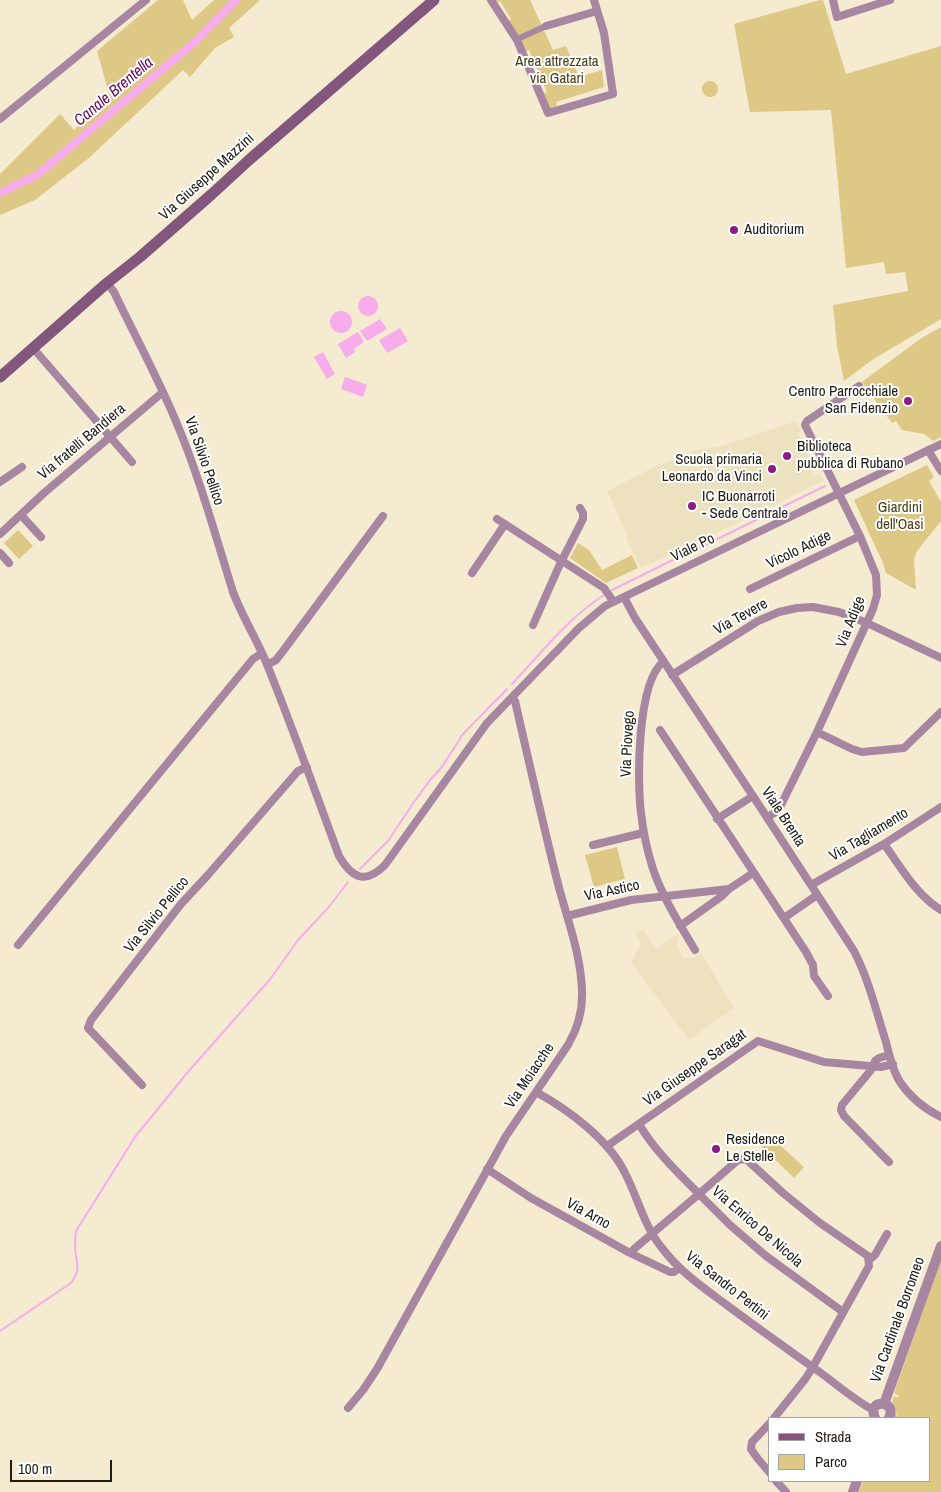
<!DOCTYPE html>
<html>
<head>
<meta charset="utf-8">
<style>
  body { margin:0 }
  #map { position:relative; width:941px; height:1492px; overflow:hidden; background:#f4ebd0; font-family:"Archivo Narrow",sans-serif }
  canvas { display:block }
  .legend { position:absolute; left:768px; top:1417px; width:162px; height:65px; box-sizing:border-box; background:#fff; border:1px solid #a5a4a0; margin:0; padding:6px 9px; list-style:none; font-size:15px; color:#1e1b11 }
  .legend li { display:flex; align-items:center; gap:10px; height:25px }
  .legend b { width:25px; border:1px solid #a5a4a0 }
  .scale { position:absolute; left:10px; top:1460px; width:102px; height:22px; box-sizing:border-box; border:2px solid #1e1b11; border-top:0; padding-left:6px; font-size:15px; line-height:18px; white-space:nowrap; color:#1e1b11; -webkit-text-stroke:4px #fff; paint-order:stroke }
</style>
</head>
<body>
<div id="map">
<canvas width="941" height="1492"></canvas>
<ul class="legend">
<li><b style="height:6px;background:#83567d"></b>Strada</li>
<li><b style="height:14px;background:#ddc885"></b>Parco</li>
</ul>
<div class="scale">100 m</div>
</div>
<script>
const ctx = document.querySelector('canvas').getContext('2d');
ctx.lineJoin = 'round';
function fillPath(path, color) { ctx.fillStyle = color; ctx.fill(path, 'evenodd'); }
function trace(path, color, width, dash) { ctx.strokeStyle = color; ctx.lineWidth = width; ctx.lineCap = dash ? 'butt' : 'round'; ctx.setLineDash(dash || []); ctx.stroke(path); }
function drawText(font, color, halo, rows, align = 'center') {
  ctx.font = font + ' "Archivo Narrow",sans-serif'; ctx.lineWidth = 4; ctx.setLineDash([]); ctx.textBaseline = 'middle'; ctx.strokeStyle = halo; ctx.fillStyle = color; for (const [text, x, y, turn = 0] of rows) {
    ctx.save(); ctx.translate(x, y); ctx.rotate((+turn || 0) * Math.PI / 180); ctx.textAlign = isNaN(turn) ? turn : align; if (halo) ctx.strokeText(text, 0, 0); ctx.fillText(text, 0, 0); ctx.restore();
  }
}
const built = new Path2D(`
  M 796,421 L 801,431 L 798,433 L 813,465 L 810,467 L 812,471 L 814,476 L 820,473 L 824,480 L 769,508 L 768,505 L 766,505 L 757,509 L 759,513 L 641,568 L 626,538 L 628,536 L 607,491 L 654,467 L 697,450 L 722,446 Z
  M 643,930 L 656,949 L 678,934 L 677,946 L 683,957 L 686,958 L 691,957 L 692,959 L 701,953 L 734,1008 L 689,1040 L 631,962 L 641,946 L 636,933 Z`);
const green = new Path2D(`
  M 158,0 L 183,0 L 192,20 L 214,0 L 260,0 L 229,28 L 234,37 L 215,48 L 190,77 L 183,70 L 90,157 L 35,200 L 0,215 L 0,174 L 60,114 L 74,130 L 109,94 L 97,51 Z
  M 495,0 L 530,0 L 553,50 L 566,46 L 579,77 L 602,70 L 604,87 L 556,102 L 557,106 L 549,109 L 543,94 L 547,92 L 529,50 L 525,52 L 508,21 L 511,19 L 500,1 L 497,3 Z
  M 820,0 L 823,0 L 846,74 L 941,46 L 941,319 L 872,360 L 844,381 L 837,346 L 833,305 L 908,291 L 905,272 L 886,274 L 884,262 L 846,268 L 831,110 L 750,112 L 734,24 Z
  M702 89a8 8 0 1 1 16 0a8 8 0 1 1-16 0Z
  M 941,327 L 941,437 L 933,441 L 924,434 L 902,430 L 896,421 L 892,423 L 862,382 L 920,339 Z
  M 927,465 L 934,477 L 929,481 L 941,502 L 941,521 L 917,551 L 914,559 L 916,590 L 886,573 L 883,563 L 854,500 Z
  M 18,530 L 33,546 L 19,559 L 4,543 Z
  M 578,543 L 589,550 L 602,570 L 632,555 L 638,568 L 606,583 L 570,558 Z
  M 617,847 L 625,879 L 594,887 L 585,855 Z
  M 772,1138 L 804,1167 L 794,1178 L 761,1146 Z
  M 941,1259 L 941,1492 L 859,1492 L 863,1481 L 930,1481 L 930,1418 L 893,1418 L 894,1415 L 897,1415 L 892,1401 L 894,1396 L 898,1398 L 899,1396 L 894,1393 Z`);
const water = new Path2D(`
  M358 306a10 10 0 1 1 20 0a10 10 0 1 1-20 0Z
  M330 322a11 11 0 1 1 22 0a11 11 0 1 1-22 0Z
  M 380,319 L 387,329 L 367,341 L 360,331 Z
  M 400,328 L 408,341 L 387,353 L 379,340 Z
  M 358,332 L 364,342 L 354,349 L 355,352 L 346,358 L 338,344 Z
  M 323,352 L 335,374 L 327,379 L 314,357 Z
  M 345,377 L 367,385 L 363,397 L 341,389 Z`);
const stream = new Path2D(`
  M 772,512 L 825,486
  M 699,548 L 762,517
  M 612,590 L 689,552
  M 512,684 C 541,653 568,618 604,595
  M 360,869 L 388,841 L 414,802 L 430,780 L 442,767 L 463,734 L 507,689
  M 0,1331 L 71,1283 C 82,1268 76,1264 75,1248 C 75,1242 75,1236 76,1231 L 135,1137 L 187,1073 L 271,978 L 298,940 L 328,908 L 348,882`);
const canal = new Path2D(`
  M 0,193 L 37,175 L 195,42 L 236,0`);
const pedestrian = new Path2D(`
  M 522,37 L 546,26`);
const minor = new Path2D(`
  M 491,0 L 517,40 L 548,113 L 613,94 L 604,33 L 594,0
  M 833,0 L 837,17 L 890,0
  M 546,26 L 597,11
  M 0,119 L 146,0
  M 107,283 L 114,292 C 134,334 157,376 175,419 C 199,475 215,534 233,592 C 242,616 256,638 266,662 C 292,726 315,791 339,856 C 352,878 365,885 385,865 L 487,723 L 579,628 L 605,606 L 941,444
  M 33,348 L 132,462
  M 928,450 L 941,471
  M 0,482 L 22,467
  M 21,515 L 41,537
  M 497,519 L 604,588 L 613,601
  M 0,534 L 44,493 L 163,392
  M 0,553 L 9,563
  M 472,573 L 505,524
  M 750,589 L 860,536
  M 624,597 L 635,618 L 753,796 L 854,951 C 869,980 876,1011 886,1042 C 889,1055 893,1071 900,1082 C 910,1097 925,1109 941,1117
  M 533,625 L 560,564 L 583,519 L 583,513 L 580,508
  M 663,662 C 637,683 637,781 641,813 C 643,832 647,850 653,869 C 663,898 679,923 695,950
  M 267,665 L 276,660 L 283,651 L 383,516
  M 672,675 L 758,621 L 779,612 L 797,608 L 813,607 L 839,612 L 867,623 L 941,658
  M 660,730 L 806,952 L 813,965 L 814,976 L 828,996
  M 817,732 L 852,749 L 862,752 L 904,748 L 941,712
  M 767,818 L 777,811 L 780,807 L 817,732 L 873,609 L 877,595 L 876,575 L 860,536 L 805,425 L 807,421 L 859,386
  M 717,819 L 753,796
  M 884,844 C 901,867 916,895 941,910
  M 593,845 L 643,833
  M 811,885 L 884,844 L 941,807
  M 567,916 L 631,900 L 729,889
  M 784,918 L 817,895
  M 680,926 L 722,896 L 729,889 L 753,873
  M 18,945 L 253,659 L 262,653
  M 142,1085 L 88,1028 L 91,1020 L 181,904 L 207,876 L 298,771 L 307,767
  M 536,1092 C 569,1110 609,1140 625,1173 C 638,1198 644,1226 662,1248 C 680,1272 704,1288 728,1306 C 755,1326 783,1346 811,1366 C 832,1380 851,1398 873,1410
  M 639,1124 C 654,1150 678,1173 699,1194 L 738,1160 L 746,1159 L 783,1193 L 820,1223 L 868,1256 L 869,1266 L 815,1363 L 806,1378 L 774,1418
  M 607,1146 L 758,1041 L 824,1062 L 881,1067 L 893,1064
  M 889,1162 L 844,1116 L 841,1110 L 842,1105 L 871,1070 L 875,1061 L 879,1058 L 889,1055
  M 487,1169 L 531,1198 L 630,1253 L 670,1272 L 674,1272 L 679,1268
  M 634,1249 L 699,1194 L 730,1225 L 766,1256 L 843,1312
  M 869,1260 L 875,1255 L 887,1234
  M 348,1408 L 363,1390 L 377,1369 L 506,1136 L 568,1045 C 578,1028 583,1011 582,991 C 581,951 564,911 555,872 C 541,815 528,758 515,701 L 512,698
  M 770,1423 L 752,1442 L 751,1449 L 758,1459 L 770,1473
  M 776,1481 L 786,1492`);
const tertiary = new Path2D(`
  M 884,1404 L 941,1246
  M 875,1418 C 866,1398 898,1400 889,1418
  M 853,1492 L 857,1481`);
const secondary = new Path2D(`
  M 0,377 L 107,283 L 140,257 L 212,194 L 249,160 L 434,0`);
const markers = [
  [734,230,5,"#8a1d81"],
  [908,401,5,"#8a1d81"],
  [787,456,5,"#8a1d81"],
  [772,469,5,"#8a1d81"],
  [692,506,5,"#8a1d81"],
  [716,1149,5,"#8a1d81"]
];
const parkNames = [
  ["Area attrezzata",557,62],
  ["via Gatari",557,79],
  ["Giardini",900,508],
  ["dell'Oasi",900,525]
];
const streetNames = [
  ["Via Giuseppe Mazzini",207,177,-42],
  ["Via fratelli Bandiera",82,442,-40],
  ["Via Silvio Pellico",204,461,71],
  ["Viale Po",693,548,-26],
  ["Vicolo Adige",799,550,-26],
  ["Via Tevere",741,617,-29],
  ["Via Adige",851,622,-68],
  ["Via Piovego",628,744,-87],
  ["Viale Brenta",783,817,57],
  ["Via Tagliamento",869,835,-31],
  ["Via Astico",612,891,-12],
  ["Via Silvio Pellico",157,915,-51],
  ["Via Giuseppe Saragat",695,1068,-35],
  ["Via Moiacche",530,1076,-56],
  ["Via Arno",588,1214,29],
  ["Via Enrico De Nicola",757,1227,41],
  ["Via Sandro Pertini",727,1286,38],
  ["Via Cardinale Borromeo",898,1320,-70]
];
const poiNames = [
  ["Auditorium",744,230],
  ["Centro Parrocchiale",898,392,"right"],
  ["San Fidenzio",898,409,"right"],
  ["Biblioteca",797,447],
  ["pubblica di Rubano",797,464],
  ["Scuola primaria",762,460,"right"],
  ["Leonardo da Vinci",762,477,"right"],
  ["IC Buonarroti",702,497],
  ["- Sede Centrale",702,514],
  ["Residence",726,1140],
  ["Le Stelle",726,1157]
];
const waterNames = [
  ["Canale Brentella",114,92,-40]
];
fillPath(built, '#ede2bf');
fillPath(green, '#ddc885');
fillPath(water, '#f7acec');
trace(stream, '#f7acec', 2);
trace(canal, '#f7acec', 8);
trace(pedestrian, '#a686a1', 6);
trace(minor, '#a686a1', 8);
trace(tertiary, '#a686a1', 10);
trace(secondary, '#83567d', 11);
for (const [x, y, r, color] of markers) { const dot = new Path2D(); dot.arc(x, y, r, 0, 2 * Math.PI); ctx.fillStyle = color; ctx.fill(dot); trace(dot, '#fff', 2); }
drawText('15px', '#4b4017', '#fff', parkNames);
drawText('15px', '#1e1b11', '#fff', streetNames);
drawText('15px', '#1e1b11', '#fff', poiNames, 'left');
drawText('italic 16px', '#640b5d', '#fff', waterNames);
</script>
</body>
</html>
